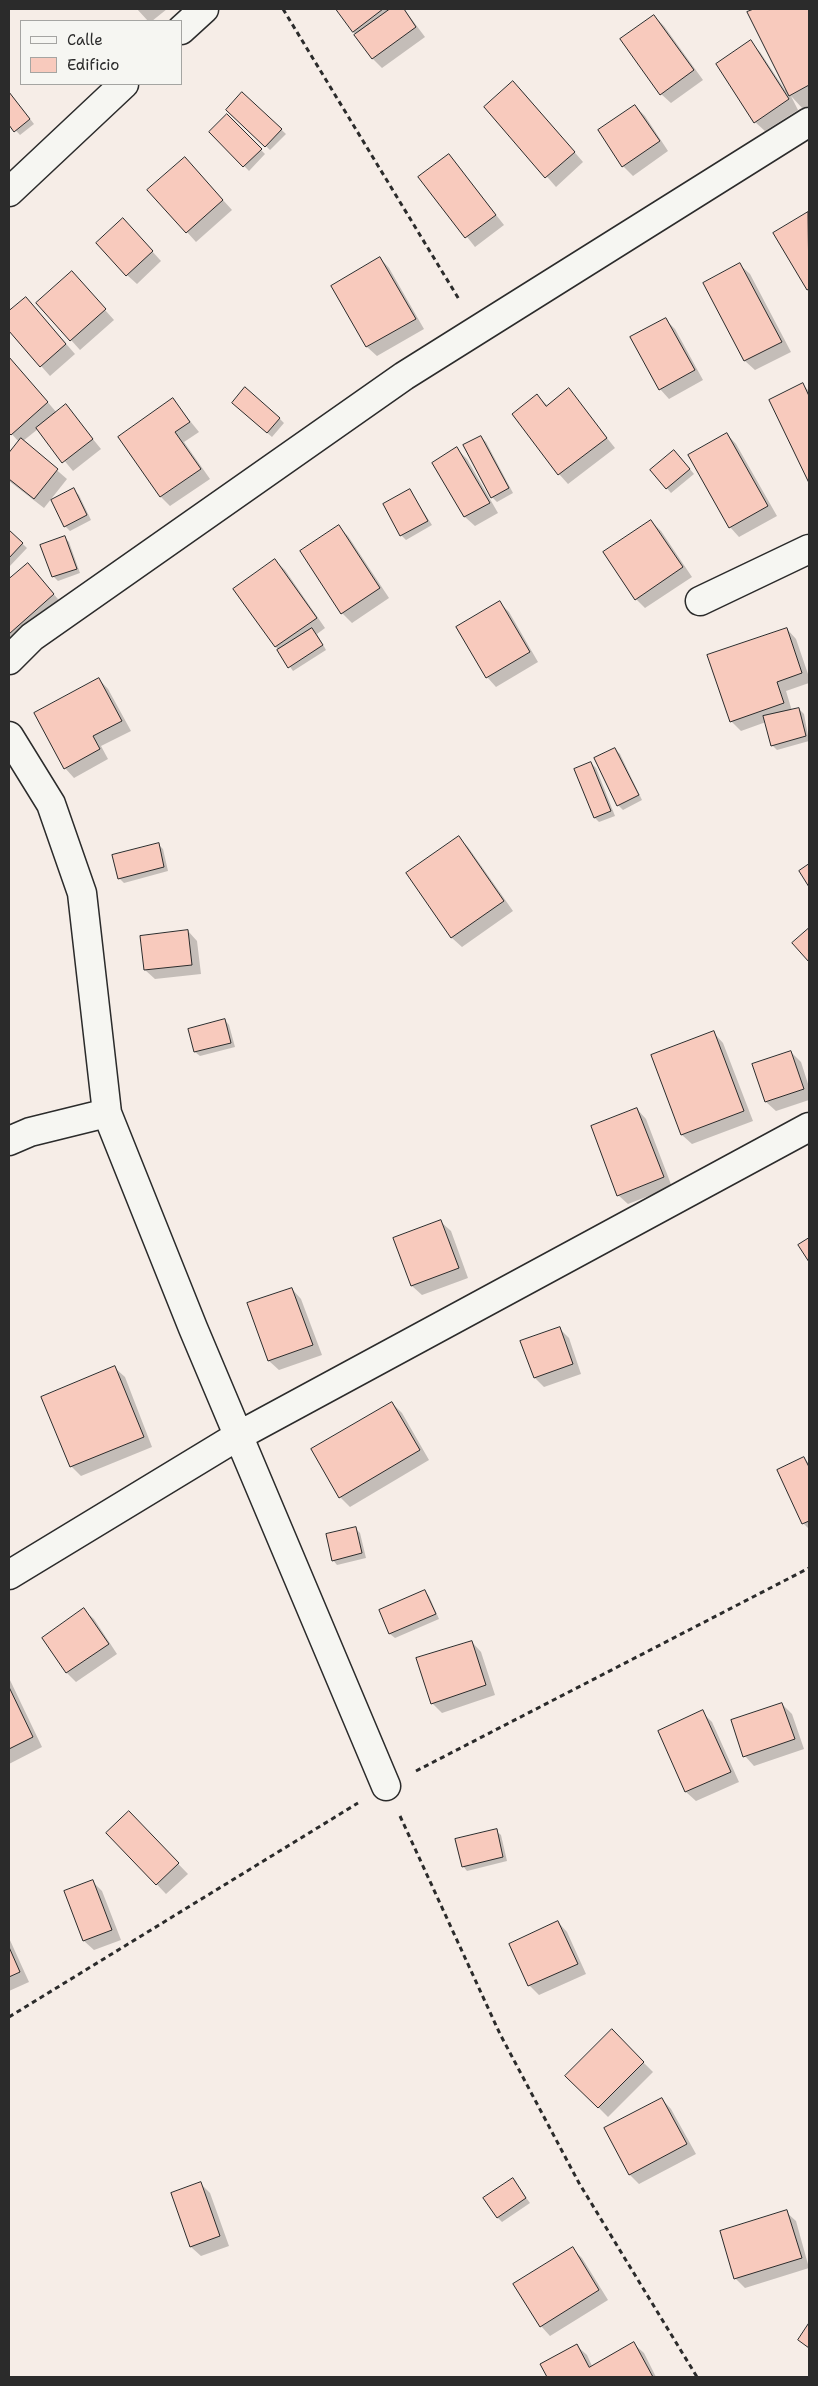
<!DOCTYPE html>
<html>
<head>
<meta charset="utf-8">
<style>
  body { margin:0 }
  #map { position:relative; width:818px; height:2386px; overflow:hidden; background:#f6ede7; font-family:"Shantell Sans",sans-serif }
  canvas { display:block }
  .frame { position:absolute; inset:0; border:10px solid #2b2b2b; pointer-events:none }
  .legend { position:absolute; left:20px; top:20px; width:162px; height:65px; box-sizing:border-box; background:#f6f6f2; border:1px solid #a5a5a2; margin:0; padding:6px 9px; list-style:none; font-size:15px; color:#2b2b2b }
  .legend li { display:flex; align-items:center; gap:10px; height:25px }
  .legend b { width:25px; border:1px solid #a5a5a2 }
</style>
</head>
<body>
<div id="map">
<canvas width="818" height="2386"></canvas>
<div class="frame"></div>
<ul class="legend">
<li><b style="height:6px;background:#f6f6f2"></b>Calle</li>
<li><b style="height:14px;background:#f8cabd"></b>Edificio</li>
</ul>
</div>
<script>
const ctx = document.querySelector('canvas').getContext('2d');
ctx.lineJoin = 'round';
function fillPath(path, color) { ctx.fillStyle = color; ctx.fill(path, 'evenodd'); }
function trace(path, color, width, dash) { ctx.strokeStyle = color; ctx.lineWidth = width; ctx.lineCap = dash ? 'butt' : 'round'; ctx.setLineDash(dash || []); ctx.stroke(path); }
const shadow = new Path2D(`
  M 137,9 L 167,9 L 152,21 L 148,21 Z
  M 337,9 L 404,9 L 425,37 L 382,68 L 373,59 Z
  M 757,9 L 809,9 L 809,106 L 803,109 L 791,96 L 798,110 L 765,131 L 755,122 L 750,42 L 760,52 L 785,90 L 787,89 L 749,13 Z
  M 654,16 L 664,26 L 703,80 L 671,103 L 661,94 Z
  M 9,92 L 34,124 L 20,135 L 9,123 Z
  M 523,92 L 583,162 L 556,187 L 486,107 Z
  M 243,94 L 286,134 L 270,150 L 228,110 Z
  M 635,106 L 645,116 L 668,151 L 633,176 L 623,166 Z
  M 227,116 L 265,154 L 249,171 L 211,132 Z
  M 449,155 L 504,225 L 475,247 L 420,177 Z
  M 194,168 L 232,210 L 196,242 L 149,190 Z
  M 807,214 L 809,215 L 809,290 L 808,289 Z
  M 132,229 L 161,261 L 137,284 L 127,275 Z
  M 380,258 L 389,268 L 424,329 L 377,356 L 367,347 L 333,286 Z
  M 740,265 L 750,274 L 791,352 L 755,370 L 745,361 L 705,284 Z
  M 81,283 L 114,320 L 80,350 L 71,340 Z
  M 26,298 L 75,354 L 50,376 L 9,330 L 9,313 Z
  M 665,319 L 675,329 L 703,380 L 669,399 L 660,389 Z
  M 9,357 L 57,413 L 66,406 L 101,449 L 73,471 L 38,429 L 23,441 L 67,479 L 44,508 L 9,481 L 9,455 L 19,442 L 9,431 Z
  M 803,385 L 809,391 L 809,481 L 771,400 Z
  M 569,390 L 615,448 L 568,484 L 559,474 L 537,396 L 548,406 Z
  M 173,400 L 199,432 L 184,442 L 210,479 L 170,506 L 161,497 L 120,437 Z
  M 238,408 L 279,418 L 284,423 L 272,437 Z
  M 727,434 L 736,444 L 777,516 L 739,537 L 730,527 Z
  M 481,437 L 486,442 L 513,493 L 497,502 L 491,496 Z
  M 457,449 L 467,459 L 498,513 L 475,526 L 465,517 L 434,463 Z
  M 679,456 L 694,474 L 671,493 L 651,470 Z
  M 74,490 L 79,495 L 91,520 L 70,531 L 65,526 Z
  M 410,491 L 432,525 L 406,540 L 401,535 Z
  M 651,521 L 661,531 L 692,577 L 645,608 L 636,599 Z
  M 339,527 L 348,536 L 389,598 L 352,623 L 342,613 Z
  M 9,531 L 27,548 L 9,567 Z
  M 65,538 L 69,542 L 80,573 L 58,581 L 53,576 Z
  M 275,560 L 285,570 L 325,628 L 317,634 L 326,650 L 293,671 L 235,589 Z
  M 28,564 L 63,605 L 9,647 L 9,581 Z
  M 500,603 L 509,612 L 538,662 L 496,687 L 487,677 Z
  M 787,629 L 796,639 L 809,677 L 809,683 L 786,691 L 792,711 L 799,709 L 804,714 L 809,741 L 777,750 L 772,745 L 766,722 L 741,731 L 731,721 Z
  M 99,679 L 108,689 L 131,731 L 101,746 L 108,759 L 74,778 L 65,768 Z
  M 615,749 L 620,754 L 642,800 L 623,810 L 618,805 Z
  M 591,763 L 596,768 L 615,816 L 599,822 L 595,818 Z
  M 459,838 L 468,847 L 513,911 L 462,947 L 452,938 L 408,873 Z
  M 158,844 L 163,849 L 168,871 L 124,883 L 119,878 Z
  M 188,931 L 197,941 L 201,974 L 155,979 L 145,970 Z
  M 225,1020 L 229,1025 L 235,1047 L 200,1056 L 195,1052 L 189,1030 Z
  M 714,1033 L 723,1043 L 753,1121 L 692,1144 L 682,1135 L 652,1056 Z
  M 791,1052 L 801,1062 L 809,1087 L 809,1100 L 776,1111 L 766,1102 L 754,1065 Z
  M 637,1109 L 646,1119 L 672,1187 L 628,1204 L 618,1195 Z
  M 441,1222 L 451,1231 L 468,1278 L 422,1295 L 412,1286 L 395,1239 Z
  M 292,1289 L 301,1299 L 322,1355 L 279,1370 L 269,1361 Z
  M 559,1328 L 569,1338 L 581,1374 L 544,1387 L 535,1378 L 521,1342 Z
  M 115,1368 L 125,1377 L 152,1447 L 81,1476 L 71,1466 L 43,1397 Z
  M 392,1403 L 402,1413 L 429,1460 L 350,1507 L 340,1497 L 313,1449 Z
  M 804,1458 L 809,1464 L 809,1529 L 803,1523 L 778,1470 Z
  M 355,1528 L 360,1533 L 366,1558 L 337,1565 L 333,1560 Z
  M 425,1592 L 429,1596 L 439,1619 L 395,1638 L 390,1634 L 381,1611 Z
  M 84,1610 L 94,1619 L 117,1654 L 76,1682 L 67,1673 L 44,1638 Z
  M 472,1642 L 481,1652 L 495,1695 L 442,1713 L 432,1703 Z
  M 9,1678 L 42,1747 L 9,1764 Z
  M 782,1704 L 792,1714 L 804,1749 L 754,1766 L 745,1756 L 733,1720 Z
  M 702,1712 L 712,1722 L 739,1782 L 696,1801 L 686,1792 L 660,1731 Z
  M 129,1813 L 188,1874 L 166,1894 L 108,1833 Z
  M 496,1831 L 501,1835 L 507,1861 L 467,1871 L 463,1866 Z
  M 92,1881 L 102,1891 L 121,1940 L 94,1950 L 84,1941 L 66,1892 Z
  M 558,1922 L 567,1932 L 586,1974 L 539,1995 L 529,1985 Z
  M 9,1938 L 29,1982 L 9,1991 Z
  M 612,2031 L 653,2072 L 608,2117 L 567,2076 Z
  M 662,2099 L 671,2109 L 696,2154 L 639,2184 L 630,2175 L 606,2129 Z
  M 513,2180 L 530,2203 L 502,2222 L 498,2218 Z
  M 201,2184 L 210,2193 L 229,2246 L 201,2256 L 191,2247 L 172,2194 Z
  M 786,2212 L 796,2221 L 809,2268 L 745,2288 L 735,2278 Z
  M 573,2249 L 582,2258 L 608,2300 L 550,2336 L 541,2326 Z
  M 634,2344 L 644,2353 L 656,2377 L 548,2377 L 542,2365 L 577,2346 L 587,2355 L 592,2366 Z`);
const building = new Path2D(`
  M 336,9 L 383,9 L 353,32 Z
  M 390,9 L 404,9 L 416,27 L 372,59 L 354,35 Z
  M 754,9 L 809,9 L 809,85 L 789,96 L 747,12 Z
  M 654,15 L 694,70 L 660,95 L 620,39 Z
  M 751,40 L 789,99 L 754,123 L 716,64 Z
  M 513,81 L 575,152 L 545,178 L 484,107 Z
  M 9,92 L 30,119 L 14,132 L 9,125 Z
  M 242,92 L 282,129 L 265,147 L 226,110 Z
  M 635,105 L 660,141 L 622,167 L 598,130 Z
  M 227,114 L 262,149 L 243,167 L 209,132 Z
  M 449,154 L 496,215 L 465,238 L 418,177 Z
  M 185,157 L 223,200 L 186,233 L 147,190 Z
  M 808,212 L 809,289 L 807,290 L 773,233 Z
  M 123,218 L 153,251 L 126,276 L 96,243 Z
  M 380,257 L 416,319 L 366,347 L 331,286 Z
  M 740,263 L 782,342 L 744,361 L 703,283 Z
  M 72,271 L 106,309 L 70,341 L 36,303 Z
  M 26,297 L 66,344 L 40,367 L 9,331 L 9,311 Z
  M 666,318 L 695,370 L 659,390 L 630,337 Z
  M 9,357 L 48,402 L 11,435 L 9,433 Z
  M 803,383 L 809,396 L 809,483 L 769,400 Z
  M 245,387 L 280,418 L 267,433 L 232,403 Z
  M 569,388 L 607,438 L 558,475 L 512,414 L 537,394 L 546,406 Z
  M 173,398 L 190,422 L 175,432 L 201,469 L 160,497 L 118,437 Z
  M 66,404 L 93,439 L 62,463 L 36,428 Z
  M 727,433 L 768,506 L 729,528 L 688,455 Z
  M 481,436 L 509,488 L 491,498 L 463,445 Z
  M 21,438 L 58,469 L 34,499 L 9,479 L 9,453 Z
  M 457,447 L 490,503 L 464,517 L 432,463 Z
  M 674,450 L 690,469 L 666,489 L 650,470 Z
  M 74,488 L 87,515 L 64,527 L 51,500 Z
  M 410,489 L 428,521 L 400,536 L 383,504 Z
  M 651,520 L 683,567 L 635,600 L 603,552 Z
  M 339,525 L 380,588 L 341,614 L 300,551 Z
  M 9,530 L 23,543 L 9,558 Z
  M 65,536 L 77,569 L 52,577 L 40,545 Z
  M 275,559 L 317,618 L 275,647 L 233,589 Z
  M 28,563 L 54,594 L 9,634 L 9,579 Z
  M 500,601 L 530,652 L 486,678 L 456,627 Z
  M 312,628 L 323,645 L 288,668 L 277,650 Z
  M 787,628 L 802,673 L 777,682 L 784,703 L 730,722 L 707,655 Z
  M 99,678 L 122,721 L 93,736 L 100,749 L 64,769 L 34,713 Z
  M 799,708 L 806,736 L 771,746 L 763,716 Z
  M 615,748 L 639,795 L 617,806 L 594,758 Z
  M 591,762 L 611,811 L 594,818 L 574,769 Z
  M 459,836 L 504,901 L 451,938 L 406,873 Z
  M 159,843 L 164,867 L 118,879 L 112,855 Z
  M 809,864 L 809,887 L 799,871 Z
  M 809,928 L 809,962 L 792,943 Z
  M 188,930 L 192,965 L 144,970 L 140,936 Z
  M 225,1019 L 231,1043 L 194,1052 L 188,1029 Z
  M 714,1031 L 744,1111 L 681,1135 L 651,1055 Z
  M 791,1051 L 804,1089 L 765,1102 L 752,1064 Z
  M 637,1108 L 664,1177 L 617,1196 L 591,1126 Z
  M 441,1220 L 459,1268 L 411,1286 L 393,1238 Z
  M 809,1238 L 809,1262 L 798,1245 Z
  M 292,1288 L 313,1345 L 268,1361 L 247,1303 Z
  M 560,1327 L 573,1364 L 534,1378 L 520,1341 Z
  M 115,1366 L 144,1437 L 70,1467 L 41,1397 Z
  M 392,1402 L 420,1450 L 339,1498 L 311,1449 Z
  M 804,1457 L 809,1467 L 809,1521 L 802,1524 L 777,1470 Z
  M 356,1527 L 362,1553 L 332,1561 L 326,1534 Z
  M 425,1590 L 436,1614 L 389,1634 L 379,1610 Z
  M 84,1608 L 109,1644 L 66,1673 L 42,1638 Z
  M 472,1641 L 486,1685 L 431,1704 L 416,1658 Z
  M 9,1687 L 33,1737 L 9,1749 Z
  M 782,1703 L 795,1739 L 743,1757 L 731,1720 Z
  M 703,1710 L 731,1772 L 685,1792 L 658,1731 Z
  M 129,1811 L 179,1863 L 156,1885 L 106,1833 Z
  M 497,1829 L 503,1857 L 462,1867 L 455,1839 Z
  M 93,1880 L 112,1930 L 83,1941 L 64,1891 Z
  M 558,1921 L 578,1964 L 528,1986 L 509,1944 Z
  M 9,1947 L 20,1972 L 9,1977 Z
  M 612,2029 L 644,2062 L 598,2108 L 565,2076 Z
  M 662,2098 L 687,2144 L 629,2175 L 604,2128 Z
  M 513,2178 L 526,2198 L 497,2218 L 483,2198 Z
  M 201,2182 L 220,2236 L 190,2247 L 171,2193 Z
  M 787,2210 L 802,2258 L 734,2279 L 720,2231 Z
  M 573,2247 L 599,2290 L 540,2327 L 513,2284 Z
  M 809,2323 L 809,2348 L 798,2340 Z
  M 634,2342 L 653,2377 L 547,2377 L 540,2364 L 577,2344 L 589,2367 Z`);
const path = new Path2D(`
  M 283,9 L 460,301
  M 416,1771 L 809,1568
  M 400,1816 L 500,2034 L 579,2183 L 697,2377
  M 9,2017 L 358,1803`);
const street = new Path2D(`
  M 181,30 L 204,9
  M 9,192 L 124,84
  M 700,601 L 809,549
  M 9,660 L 32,637 L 404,376 L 809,122
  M 9,736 L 51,804 L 82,893 L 107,1113 L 193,1328 L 386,1786
  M 9,1141 L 30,1132 L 107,1113
  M 9,1575 L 238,1436 L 809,1127`);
fillPath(shadow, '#0003');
fillPath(building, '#f8cabd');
trace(building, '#2b2b2b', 1);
trace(street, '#2b2b2b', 31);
trace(path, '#2b2b2b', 3, [5, 4]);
trace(street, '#f6f6f2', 28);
</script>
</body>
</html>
